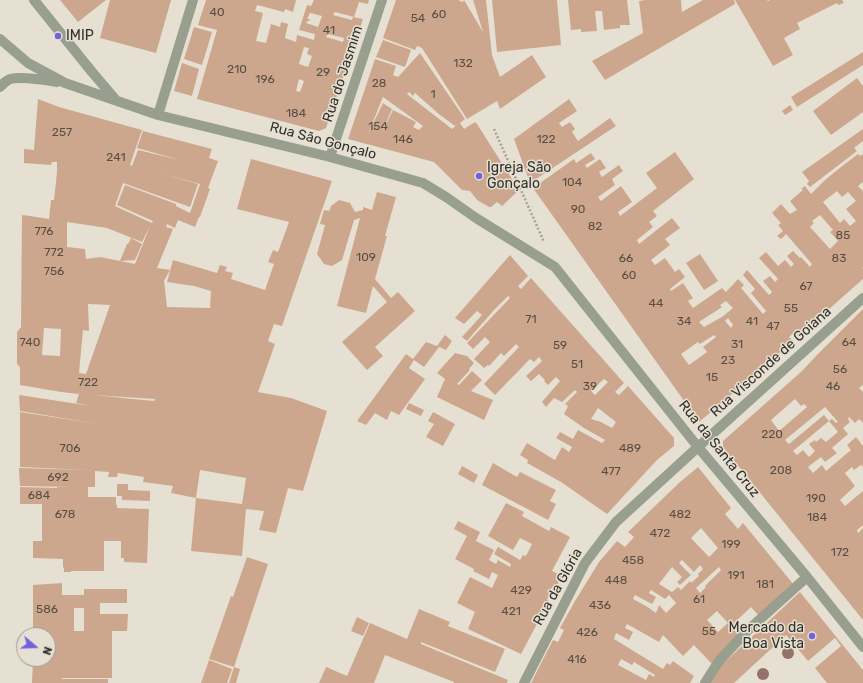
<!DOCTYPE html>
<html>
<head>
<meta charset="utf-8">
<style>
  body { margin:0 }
  #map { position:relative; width:863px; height:683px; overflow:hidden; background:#e6e0d2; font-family:Rubik,sans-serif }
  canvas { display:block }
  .north { position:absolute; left:16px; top:627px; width:40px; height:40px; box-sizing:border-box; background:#e6e0d2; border:1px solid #9e9a8f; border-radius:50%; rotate:109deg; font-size:11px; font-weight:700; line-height:16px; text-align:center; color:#32302b }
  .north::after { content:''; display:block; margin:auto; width:14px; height:18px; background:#7461dc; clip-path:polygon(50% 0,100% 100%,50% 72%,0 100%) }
</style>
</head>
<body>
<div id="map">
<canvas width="863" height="683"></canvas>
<div class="north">N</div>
</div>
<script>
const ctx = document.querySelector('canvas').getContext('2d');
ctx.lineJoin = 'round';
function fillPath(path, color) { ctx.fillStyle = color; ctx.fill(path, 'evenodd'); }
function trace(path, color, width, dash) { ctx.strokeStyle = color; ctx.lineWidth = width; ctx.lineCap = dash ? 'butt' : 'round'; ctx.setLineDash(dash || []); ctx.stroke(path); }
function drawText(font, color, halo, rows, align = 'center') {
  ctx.font = font + ' Rubik,sans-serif'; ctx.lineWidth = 3; ctx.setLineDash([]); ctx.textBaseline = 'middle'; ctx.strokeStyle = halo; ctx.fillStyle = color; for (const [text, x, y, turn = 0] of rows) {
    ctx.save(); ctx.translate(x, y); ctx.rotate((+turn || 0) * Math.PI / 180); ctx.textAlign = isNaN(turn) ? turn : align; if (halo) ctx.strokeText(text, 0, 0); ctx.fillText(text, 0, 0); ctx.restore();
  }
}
const building = new Path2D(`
  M 60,0 L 106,0 L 78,22 Z
  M 110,0 L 171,0 L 156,53 L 100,38 Z
  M 206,0 L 296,0 L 293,12 L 285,9 L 284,12 L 257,5 L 255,11 L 263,13 L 256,41 L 266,43 L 271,24 L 280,27 L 281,22 L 288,24 L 285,38 L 296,42 L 297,35 L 314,40 L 315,34 L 299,30 L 307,5 L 311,6 L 314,0 L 369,0 L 368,4 L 359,2 L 354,17 L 335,12 L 333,15 L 352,20 L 353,17 L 363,19 L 326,128 L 319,131 L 197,99 L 217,30 L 198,25 ZM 310,13 L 322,16 L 318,27 L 306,23 L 308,21 L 309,21 L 310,19 L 307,19 ZM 328,34 L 344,38 L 343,42 L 326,37 ZM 304,47 L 309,48 L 307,54 L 312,56 L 308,67 L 299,64 ZM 299,79 L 304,81 L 300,92 L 296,91 Z
  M 396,0 L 458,0 L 463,2 L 464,0 L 483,32 L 473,0 L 486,0 L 492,55 L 500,77 L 532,55 L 546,77 L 500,109 L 497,101 L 467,119 L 422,48 L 417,46 L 415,50 L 383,38 Z
  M 492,0 L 557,0 L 561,45 L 497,52 Z
  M 568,0 L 627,0 L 630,25 L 620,25 L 620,28 L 604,30 L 602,11 L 595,11 L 597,31 L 581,32 L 581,29 L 571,30 Z
  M 645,0 L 681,0 L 682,12 L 703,0 L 734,0 L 735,4 L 605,80 L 592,61 L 643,33 L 639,1 Z
  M 735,0 L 767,0 L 768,1 L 770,0 L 842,0 L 844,3 L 838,5 L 837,3 L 797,23 L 800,29 L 784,38 L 793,55 L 773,66 Z
  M 194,27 L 212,32 L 202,65 L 184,59 Z
  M 383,40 L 411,50 L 405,67 L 376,57 Z
  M 863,52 L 863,65 L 797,107 L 791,97 Z
  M 420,53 L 465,119 L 460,123 L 464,129 L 475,122 L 477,124 L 519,190 L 502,206 L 497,202 L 491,207 L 489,207 L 477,200 L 470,191 L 462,190 L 434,162 L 348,139 L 375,59 L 396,66 L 393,75 L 398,77 ZM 409,92 L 413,96 L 415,93 L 440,115 L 455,126 L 458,124 L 452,129 L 407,94 ZM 383,97 L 423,126 L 419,130 L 413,127 L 416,122 L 393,110 L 381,134 L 392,109 L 383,103 L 368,134 Z
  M 182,63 L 199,69 L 192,96 L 174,91 Z
  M 857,78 L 863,86 L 863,112 L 831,135 L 813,111 Z
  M 38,99 L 59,107 L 142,130 L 130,165 L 132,166 L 138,150 L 180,160 L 137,148 L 143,131 L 212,149 L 209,158 L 218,161 L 208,188 L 210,189 L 200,217 L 199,217 L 195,227 L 178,220 L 175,228 L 167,224 L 166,227 L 173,229 L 157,268 L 170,270 L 164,281 L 167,307 L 210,308 L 211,291 L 194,286 L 167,282 L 173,260 L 217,273 L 220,265 L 227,267 L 225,271 L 233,273 L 231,279 L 265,290 L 274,264 L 268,262 L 273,250 L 278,252 L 289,222 L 237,209 L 251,159 L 332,181 L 282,326 L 274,324 L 268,341 L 275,344 L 258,392 L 291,398 L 327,411 L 303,491 L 288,488 L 276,533 L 259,530 L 264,511 L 246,509 L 242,556 L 191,551 L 196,498 L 242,504 L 246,478 L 200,470 L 196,498 L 171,493 L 173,486 L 143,482 L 144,477 L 118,473 L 117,477 L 108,477 L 109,472 L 95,471 L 95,487 L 88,487 L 88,497 L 116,497 L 116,505 L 117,505 L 117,508 L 149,509 L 147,563 L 124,562 L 124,558 L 121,558 L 121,541 L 104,541 L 104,571 L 71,571 L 71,572 L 64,572 L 64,567 L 63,568 L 63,559 L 33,558 L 33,541 L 42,541 L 42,504 L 20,504 L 20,487 L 57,488 L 57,487 L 72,487 L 20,486 L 19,468 L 89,470 L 20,467 L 20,412 L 99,424 L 20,411 L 19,395 L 91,406 L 76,403 L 79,394 L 61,392 L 20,385 L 20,367 L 17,364 L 17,332 L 21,327 L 22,215 L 30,216 L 49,219 L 51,200 L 54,200 L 57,172 L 57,162 L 52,162 L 51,165 L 24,163 L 24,149 L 34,150 ZM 159,173 L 200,184 L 190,213 L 176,206 L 176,204 L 125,185 L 117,205 L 153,221 L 152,223 L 115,206 L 123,183 L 190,207 L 198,184 ZM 67,222 L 107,228 L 142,242 L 150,226 L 135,264 L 120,261 L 135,260 L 142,244 L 131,238 L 128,244 L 127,244 L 120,261 L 100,257 L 86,259 L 85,249 L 67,247 ZM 88,304 L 110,305 L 86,374 L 79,373 L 83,330 L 89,331 ZM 44,328 L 61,329 L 60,356 L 42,355 ZM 93,395 L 155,399 L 154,401 Z
  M 569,99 L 577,111 L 559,123 L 562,127 L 570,122 L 575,129 L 572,132 L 578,141 L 610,118 L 616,126 L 530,183 L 514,139 Z
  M 790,105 L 793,110 L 785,115 L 782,111 Z
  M 863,129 L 863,141 L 854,148 L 857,151 L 810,187 L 807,184 L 809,181 L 802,172 Z
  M 675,152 L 694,179 L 653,211 L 657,216 L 649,222 L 653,227 L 637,240 L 639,244 L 672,218 L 680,228 L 665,239 L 670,245 L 651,260 L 655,265 L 665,258 L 675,272 L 679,269 L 685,277 L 670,289 L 671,291 L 683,283 L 693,298 L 688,301 L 693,308 L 722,288 L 726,292 L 738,279 L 744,285 L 741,288 L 763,314 L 766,311 L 751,293 L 755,289 L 743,275 L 747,270 L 769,295 L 772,292 L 763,281 L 770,276 L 775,282 L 778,279 L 759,258 L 766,252 L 778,266 L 785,260 L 791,267 L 794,264 L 787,256 L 793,251 L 800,258 L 801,257 L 810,267 L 812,264 L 786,234 L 781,239 L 777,236 L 783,231 L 778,225 L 781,223 L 772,213 L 781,204 L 790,214 L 797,210 L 790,201 L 803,190 L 801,189 L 805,186 L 811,194 L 825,180 L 841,167 L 858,154 L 860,156 L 863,154 L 863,182 L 858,186 L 863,191 L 863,268 L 862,268 L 863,269 L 863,279 L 802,333 L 796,337 L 792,334 L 789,337 L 793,341 L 718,406 L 699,422 L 533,188 L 574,159 L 576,163 L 591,153 L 595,159 L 585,165 L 587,168 L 600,159 L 606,168 L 599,172 L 602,177 L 619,165 L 623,171 L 612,179 L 615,185 L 598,197 L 601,201 L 621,186 L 632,202 L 618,212 L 620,216 L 657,188 L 646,173 ZM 837,191 L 842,197 L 848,192 L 856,201 L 846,209 L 856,221 L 850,226 L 844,219 L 840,223 L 823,202 ZM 820,215 L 833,230 L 830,232 L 838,241 L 830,249 L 810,227 L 814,223 L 812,221 ZM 726,301 L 733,308 L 722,317 L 704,327 L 699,322 L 722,307 L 720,305 ZM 728,318 L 733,325 L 731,328 L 725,321 ZM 714,335 L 716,337 L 703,347 L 707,352 L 689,365 L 681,354 L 698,342 L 700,344 Z
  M 377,192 L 396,197 L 385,236 L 387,236 L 375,279 L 391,298 L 398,292 L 415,311 L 375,347 L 383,356 L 367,370 L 342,342 L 387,302 L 373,286 L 366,313 L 337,306 L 360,218 L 354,220 L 342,260 L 332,266 L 324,264 L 317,254 L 325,225 L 320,224 L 324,210 L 329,211 L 331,206 L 339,200 L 350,203 L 355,212 L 363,210 L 363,207 L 372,210 Z
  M 700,254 L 718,281 L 704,290 L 686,263 Z
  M 510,255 L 528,276 L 518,286 L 521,289 L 531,278 L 624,383 L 615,392 L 619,395 L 628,386 L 674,438 L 674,446 L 657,460 L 607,514 L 561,482 L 527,463 L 528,460 L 520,455 L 527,443 L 555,460 L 562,447 L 569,452 L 572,447 L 556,438 L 560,432 L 573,439 L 578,430 L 602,443 L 605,440 L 584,428 L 564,414 L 568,406 L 565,404 L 577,392 L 575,390 L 562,402 L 554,398 L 546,407 L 542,402 L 560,381 L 556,377 L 548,385 L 544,381 L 545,380 L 539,374 L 531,381 L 526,376 L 542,361 L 539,357 L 534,362 L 530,359 L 495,395 L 484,384 L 519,347 L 516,344 L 504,356 L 501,353 L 489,366 L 488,365 L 484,368 L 474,359 L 490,342 L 485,337 L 473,349 L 467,343 L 510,298 L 508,296 L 494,310 L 467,341 L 462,337 L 482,315 L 477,311 L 464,324 L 455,318 ZM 604,379 L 608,382 L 595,395 L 591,391 ZM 598,408 L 616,422 L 612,428 L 601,422 L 591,419 Z
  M 863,309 L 863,385 L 859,388 L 863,392 L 863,423 L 859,419 L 855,423 L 849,417 L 848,419 L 850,422 L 843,428 L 848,434 L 832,448 L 837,453 L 825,462 L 821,457 L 808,467 L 813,473 L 822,465 L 826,471 L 851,450 L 847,445 L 856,437 L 863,446 L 863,467 L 861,465 L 854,470 L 852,467 L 845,473 L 855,486 L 840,500 L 845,506 L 863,491 L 863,525 L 857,530 L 858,533 L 863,528 L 863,620 L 723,447 L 723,441 L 802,371 L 817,355 ZM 795,399 L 801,406 L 804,404 L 807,407 L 779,431 L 771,420 ZM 825,407 L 838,422 L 836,423 L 832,419 L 829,421 L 838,432 L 826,442 L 821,438 L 816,442 L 815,440 L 809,444 L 815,451 L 809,457 L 803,450 L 797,455 L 793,451 L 829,421 L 824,415 L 789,444 L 785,440 Z
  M 445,335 L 452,341 L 446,350 L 439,347 L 424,367 L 414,360 L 409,368 L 425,379 L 399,415 L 391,411 L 387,420 L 375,413 L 366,425 L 357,421 L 406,354 L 413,359 L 426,342 L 437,346 Z
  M 455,353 L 467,356 L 474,363 L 469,369 L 470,370 L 457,384 L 459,385 L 472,371 L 482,380 L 471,391 L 493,400 L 484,420 L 437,397 L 445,379 L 437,373 Z
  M 409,403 L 424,410 L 421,416 L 406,409 Z
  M 433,412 L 455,424 L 443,446 L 426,437 L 434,424 L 428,421 Z
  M 493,463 L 517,477 L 520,472 L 556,490 L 550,501 L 556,504 L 548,520 L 482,485 Z
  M 462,466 L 478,475 L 474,483 L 458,474 Z
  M 698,467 L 731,508 L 725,514 L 738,529 L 743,523 L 794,585 L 760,617 L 751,607 L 731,626 L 738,635 L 712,664 L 694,645 L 683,656 L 663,635 L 659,642 L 627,624 L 625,628 L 633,632 L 629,640 L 616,633 L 614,639 L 663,669 L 667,663 L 670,665 L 673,661 L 694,676 L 690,683 L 531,683 L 553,640 L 558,642 L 564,630 L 560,628 L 575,601 L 599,562 L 617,541 L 625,547 L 634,537 L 628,532 L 680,482 ZM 701,528 L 718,548 L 709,557 L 691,538 ZM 682,560 L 694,572 L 700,565 L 703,569 L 698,574 L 699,576 L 691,583 L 690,581 L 681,590 L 678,587 L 672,592 L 659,584 L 672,567 L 682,577 L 677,582 L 680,585 L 691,575 L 679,563 ZM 719,567 L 721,570 L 705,586 L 706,587 L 700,593 L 696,588 ZM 651,590 L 665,599 L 669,595 L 676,603 L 666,613 L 659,605 L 656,613 L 646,606 L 633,599 L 635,595 L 652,604 L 656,597 L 649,593 ZM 717,611 L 728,623 L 718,632 L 707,620 ZM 621,659 L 632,665 L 634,662 L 655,675 L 654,677 L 649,674 L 646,680 L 618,665 Z
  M 117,484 L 128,484 L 128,490 L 150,491 L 150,501 L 122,500 L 122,496 L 117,496 Z
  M 506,503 L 524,512 L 522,516 L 549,531 L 551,527 L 570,537 L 552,571 L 562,576 L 555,589 L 552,587 L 547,600 L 549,601 L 521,654 L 468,629 L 475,612 L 457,603 L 470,577 L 492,588 L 498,575 L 492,572 L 489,579 L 473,571 L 474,569 L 455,559 L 467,536 L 454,529 L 458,521 L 480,532 L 476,541 L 494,550 L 489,560 L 496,564 L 498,560 L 510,567 L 511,564 L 494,554 L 498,547 L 520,560 L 523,555 L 526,556 L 532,544 L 520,538 L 513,550 L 488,536 Z
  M 247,557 L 268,564 L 234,667 L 209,659 L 231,596 L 233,597 Z
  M 62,583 L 62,662 L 62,595 L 84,595 L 84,589 L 127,589 L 127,603 L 100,603 L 100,614 L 128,614 L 127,631 L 112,631 L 112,678 L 62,678 L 62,679 L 108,679 L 108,683 L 32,683 L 33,659 L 48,659 L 48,635 L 33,635 L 33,585 ZM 74,608 L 84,608 L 84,631 L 74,631 Z
  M 800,592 L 863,670 L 863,683 L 827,683 L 815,668 L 841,646 L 835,638 L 808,661 L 786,635 L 734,683 L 711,683 L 714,672 Z
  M 419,609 L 450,622 L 448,626 L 505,649 L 495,672 L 421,642 L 421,644 L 508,680 L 507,683 L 453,683 L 454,682 L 385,655 L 374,683 L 319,683 L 326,667 L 347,676 L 370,623 L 407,639 Z
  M 357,617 L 369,623 L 363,636 L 351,631 Z
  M 209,660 L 232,669 L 227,683 L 201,683 Z
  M 234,667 L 240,669 L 236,683 L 229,683 Z`);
const path = new Path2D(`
  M 494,129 L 544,242`);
const minor = new Path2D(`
  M 34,0 L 92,72 L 115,99
  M 0,39 L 28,63 L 65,83 L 158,115 L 330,157 L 423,183 L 446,197 L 476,218 L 555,267 L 698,447 L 807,577 L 863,647
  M 0,87 C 3,83 6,81 10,79 C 22,76 45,80 57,82
  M 158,115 L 193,0
  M 330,157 L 382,0
  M 524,683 L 585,563 L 616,522 L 698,447 L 863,298
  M 705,683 L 719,661 L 747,631 L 807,577`);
const trees = [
  [788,653],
  [763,674]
];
const markers = [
  [58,36,4,"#7461dc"],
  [479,176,4,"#7461dc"],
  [812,636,4,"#7461dc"]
];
const numberNames = [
  ["40",217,13],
  ["60",439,15],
  ["54",418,19],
  ["41",329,31],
  ["132",463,64],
  ["210",237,70],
  ["29",323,73],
  ["196",265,80],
  ["28",379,84],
  ["1",433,95],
  ["184",296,114],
  ["154",378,127],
  ["257",62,133],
  ["146",403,140],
  ["122",546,140],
  ["241",116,158],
  ["104",572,183],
  ["90",578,210],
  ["82",595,227],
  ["776",44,232],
  ["85",843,236],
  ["772",54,253],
  ["109",366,258],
  ["66",626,259],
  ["83",839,259],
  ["756",54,272],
  ["60",629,276],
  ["67",806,287],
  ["44",656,304],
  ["55",791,309],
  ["71",531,320],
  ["34",684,322],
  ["41",752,322],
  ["47",773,327],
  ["740",30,343],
  ["64",849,343],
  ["31",737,345],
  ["59",560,346],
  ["23",728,361],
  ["51",577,365],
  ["56",840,370],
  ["15",712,378],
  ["722",88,383],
  ["39",590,387],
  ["46",833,387],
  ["220",772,435],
  ["706",70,449],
  ["489",630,449],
  ["208",781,471],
  ["477",611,472],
  ["692",58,478],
  ["684",39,496],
  ["190",816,499],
  ["678",65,515],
  ["482",680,515],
  ["184",817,518],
  ["472",660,534],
  ["199",731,545],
  ["172",840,553],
  ["458",633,561],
  ["191",736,576],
  ["448",616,581],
  ["181",765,585],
  ["429",521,591],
  ["61",699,600],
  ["436",600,606],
  ["586",47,610],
  ["421",511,612],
  ["55",709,632],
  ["426",587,633],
  ["416",577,660]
];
const poiNames = [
  ["IMIP",66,36],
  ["Igreja São",487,168],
  ["Gonçalo",487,184],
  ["Mercado da",804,628,"right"],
  ["Boa Vista",804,644,"right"]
];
const streetNames = [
  ["Rua do Jasmim",343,74,-72],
  ["Rua São Gonçalo",323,141,15],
  ["Rua Visconde de Goiana",771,362,-42],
  ["Rua da Santa Cruz",719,449,51],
  ["Rua da Glória",558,587,-61]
];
fillPath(building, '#cda78d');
trace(path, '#a6a196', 2.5, [2, 2]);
trace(minor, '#999f8e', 10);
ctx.fillStyle = '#94716b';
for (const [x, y] of trees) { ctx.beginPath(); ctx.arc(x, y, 6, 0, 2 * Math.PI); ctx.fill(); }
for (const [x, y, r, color] of markers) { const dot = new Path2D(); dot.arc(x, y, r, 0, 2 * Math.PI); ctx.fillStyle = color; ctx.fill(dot); trace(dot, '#e6e0d2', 1.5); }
drawText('12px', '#594e44', null, numberNames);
drawText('14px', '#32302b', '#e6e0d2', poiNames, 'left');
drawText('14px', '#32302b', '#e6e0d2', streetNames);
</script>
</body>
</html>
